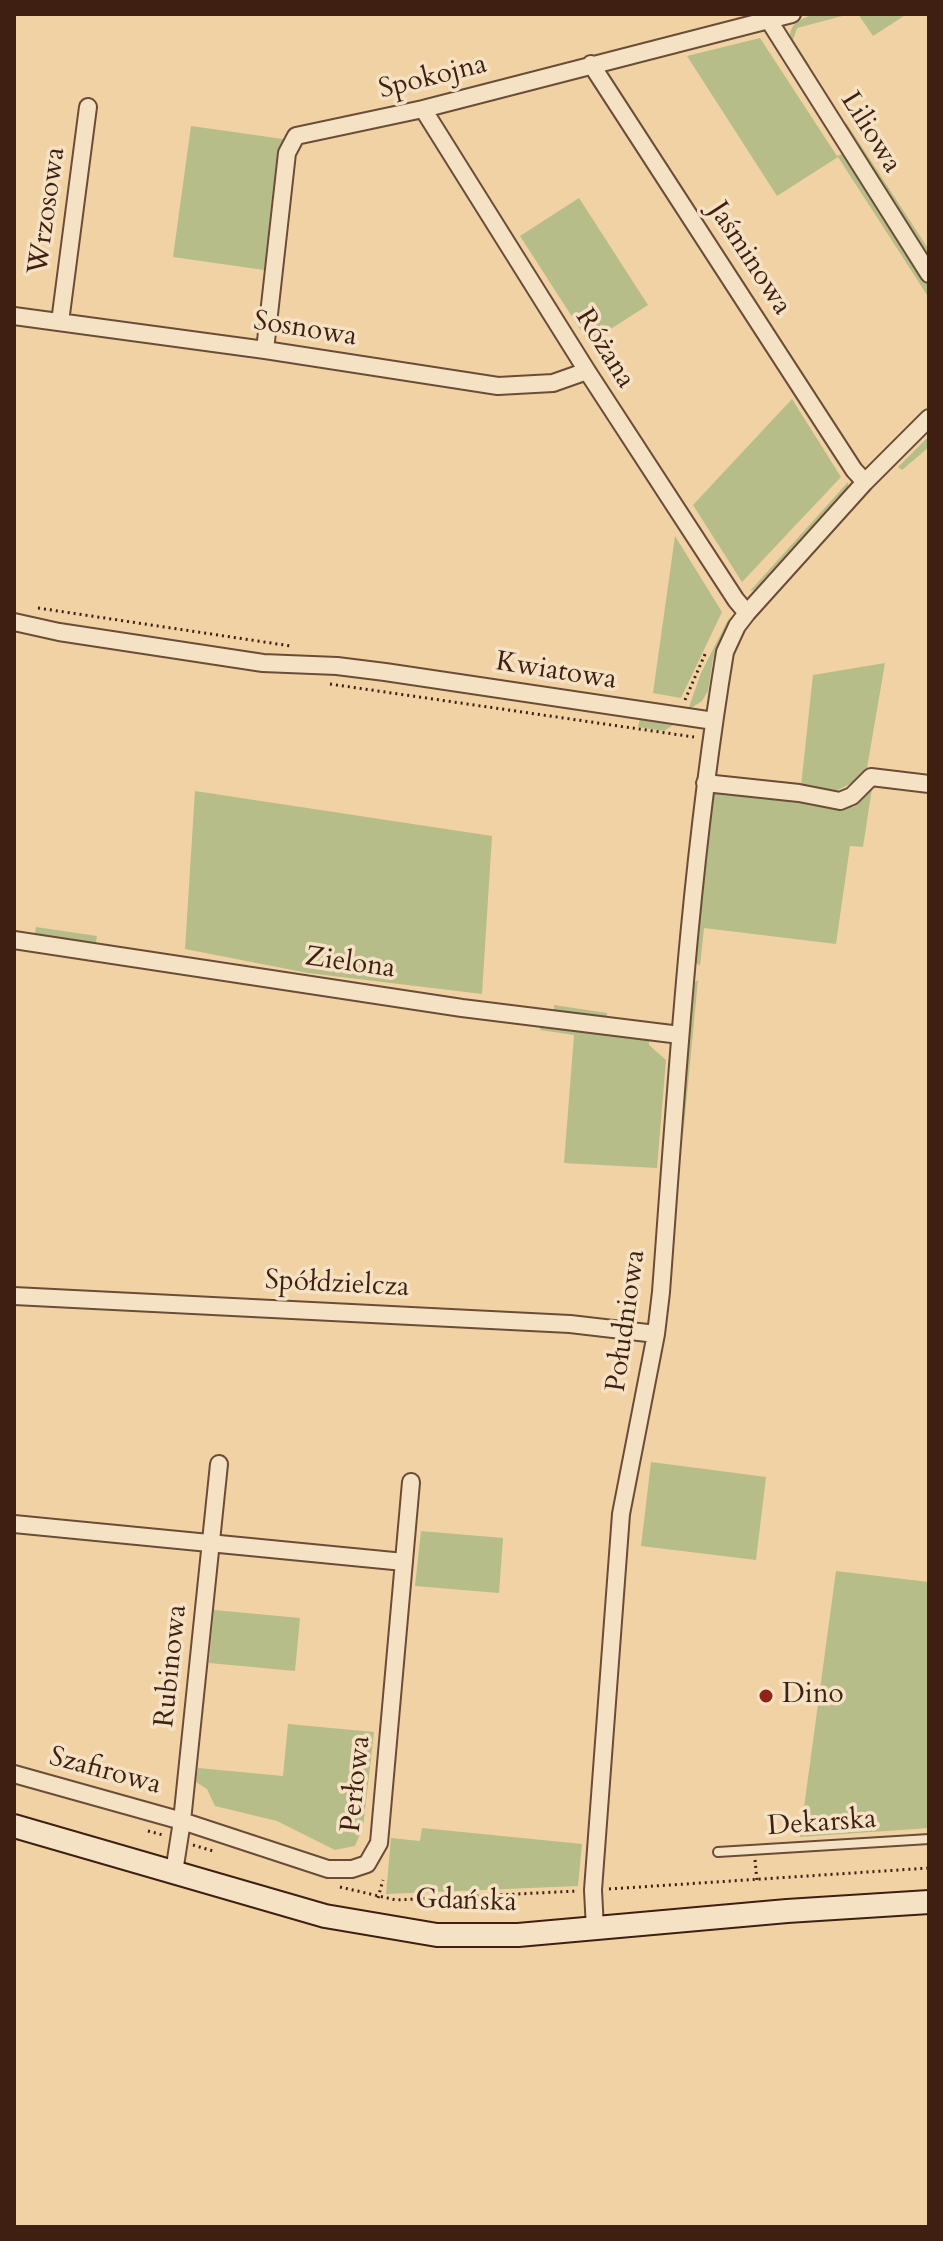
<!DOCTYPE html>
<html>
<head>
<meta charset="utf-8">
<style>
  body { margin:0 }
  #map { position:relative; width:943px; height:2241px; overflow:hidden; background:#f0d2a5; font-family:Cardo,serif }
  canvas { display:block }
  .frame { position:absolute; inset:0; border:16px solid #3e1f12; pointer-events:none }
</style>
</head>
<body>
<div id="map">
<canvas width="943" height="2241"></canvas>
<div class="frame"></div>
</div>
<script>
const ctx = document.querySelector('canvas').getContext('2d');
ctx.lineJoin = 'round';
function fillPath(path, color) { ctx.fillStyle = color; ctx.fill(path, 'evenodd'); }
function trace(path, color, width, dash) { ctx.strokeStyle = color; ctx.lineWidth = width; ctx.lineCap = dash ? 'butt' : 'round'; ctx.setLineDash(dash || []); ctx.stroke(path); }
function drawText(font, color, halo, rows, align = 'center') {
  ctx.font = font + ' Cardo,serif'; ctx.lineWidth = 7; ctx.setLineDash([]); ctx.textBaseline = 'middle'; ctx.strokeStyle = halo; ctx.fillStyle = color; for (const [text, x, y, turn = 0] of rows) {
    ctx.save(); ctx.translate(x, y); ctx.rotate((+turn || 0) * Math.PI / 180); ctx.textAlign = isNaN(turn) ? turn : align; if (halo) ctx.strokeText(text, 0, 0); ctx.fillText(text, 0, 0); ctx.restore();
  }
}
const green = new Path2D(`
  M 816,14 L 850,14 L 797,28 L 793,40 L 810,66 L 806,71 C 790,44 777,24 816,14 Z
  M 858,14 L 907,14 L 873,36 Z
  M 760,38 L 837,156 L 845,153 L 929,287 L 929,298 L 838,157 L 777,196 L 687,56 Z
  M 847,124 L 929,250 L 929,265 L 842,129 Z
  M 191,126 L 283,139 L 264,270 L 173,257 Z
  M 579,198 L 648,305 L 589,343 L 520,236 Z
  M 792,399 L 841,477 L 742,582 L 693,505 Z
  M 929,436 L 929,447 L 902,470 L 898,467 Z
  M 848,482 L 848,486 L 754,590 L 750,591 Z
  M 675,536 L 722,612 L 681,698 L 653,693 Z
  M 730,616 L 713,659 L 708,691 L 702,701 L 688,710 L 701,673 Z
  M 885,663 L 867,768 L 854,782 L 836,791 L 801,786 L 813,675 Z
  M 640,718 L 676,723 L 664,731 L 638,727 Z
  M 873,782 L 863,847 L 850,846 L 836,944 L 704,928 L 700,966 L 694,961 L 712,789 L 854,807 Z
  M 195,791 L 492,836 L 482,994 L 308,973 L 185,949 Z
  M 36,927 L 97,936 L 95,948 L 34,938 Z
  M 698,980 L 682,1147 L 692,984 Z
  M 554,1005 L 607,1013 L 606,1020 L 554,1013 Z
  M 541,1025 L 649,1039 L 649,1045 L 666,1060 L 657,1168 L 564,1163 L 574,1035 L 540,1030 Z
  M 651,1462 L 766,1477 L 756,1560 L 641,1546 Z
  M 421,1531 L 503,1538 L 499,1593 L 415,1586 Z
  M 836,1571 L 929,1582 L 929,1828 L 800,1837 Z
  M 214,1610 L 300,1618 L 295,1671 L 209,1663 Z
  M 288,1724 L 374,1732 L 363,1827 L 355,1846 L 335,1850 L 277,1821 L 215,1806 L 207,1789 L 196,1782 L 198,1768 L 283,1776 Z
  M 422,1828 L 582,1844 L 578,1886 L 386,1894 L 391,1838 L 420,1841 Z`);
const path = new Path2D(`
  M 38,608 L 291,646
  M 330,684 L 694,737
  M 685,700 L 706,652
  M 148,1831 L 163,1835
  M 193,1845 L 213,1851
  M 755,1860 L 757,1881
  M 340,1887 L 396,1900 L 578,1891
  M 609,1889 L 929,1868
  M 378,1898 L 383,1880`);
const lane = new Path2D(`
  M 718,1852 L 929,1839`);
const street = new Path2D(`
  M 768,19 L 929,274
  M 591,64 L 854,470 L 865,482
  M 423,109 L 587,371 L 736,600 L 747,613
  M 14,316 L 265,350 L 498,386 L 553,383 L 587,371
  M 60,322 L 88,107
  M 265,350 L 287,153 L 296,136 L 423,109 L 792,14
  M 14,622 L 59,632 L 263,663 L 337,666 L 385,672 L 714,721
  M 705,783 L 799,793 L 840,801 L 852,796 L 871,777 L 929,784
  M 14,940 L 462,1008 L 680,1035
  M 14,1296 L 570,1324 L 656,1334
  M 14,1524 L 404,1562
  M 14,1774 L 182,1821 L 328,1869 L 352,1869 L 367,1864 L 379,1843 L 411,1482
  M 174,1872 L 182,1821 L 219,1464
  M 595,1929 L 593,1890 L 621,1514 L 656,1334 L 661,1292 C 677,1078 690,864 725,652 L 737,626 L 747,613 L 865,482 L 929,418`);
const secondary = new Path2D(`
  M 14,1826 L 325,1916 L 437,1935 L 518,1935 L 787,1911 L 929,1902`);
const markers = [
  [766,1696,8,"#8f2418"]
];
const streetNames = [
  ["Spokojna",433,78,-14],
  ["Liliowa",870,133,58],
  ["Wrzosowa",48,211,-82],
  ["Jaśminowa",749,259,57],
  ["Sosnowa",305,330,9],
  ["Różana",604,349,58],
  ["Kwiatowa",556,672,9],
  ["Zielona",350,964,8],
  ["Spółdzielcza",337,1285,3],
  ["Południowa",627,1321,-82],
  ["Rubinowa",172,1666,-84],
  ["Szafirowa",105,1772,15],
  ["Perłowa",357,1784,-84],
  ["Dekarska",822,1824,-4],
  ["Gdańska",466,1902,2]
];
const poiNames = [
  ["Dino",782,1696]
];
fillPath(green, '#b7bd88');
trace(lane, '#6a4c37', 12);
trace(street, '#6a4c37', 20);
trace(secondary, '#3e1f12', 26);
trace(path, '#3e1f12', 3, [2, 4]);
trace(lane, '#f5e2c4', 8);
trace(street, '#f5e2c4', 16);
trace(secondary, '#f5e2c4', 22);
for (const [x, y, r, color] of markers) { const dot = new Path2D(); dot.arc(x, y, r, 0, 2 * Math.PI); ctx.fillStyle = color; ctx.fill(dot); trace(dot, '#f5e2c4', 3); }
drawText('28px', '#3e1f12', '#f5e2c4', streetNames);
drawText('28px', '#3e1f12', '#f5e2c4', poiNames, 'left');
</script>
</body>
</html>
